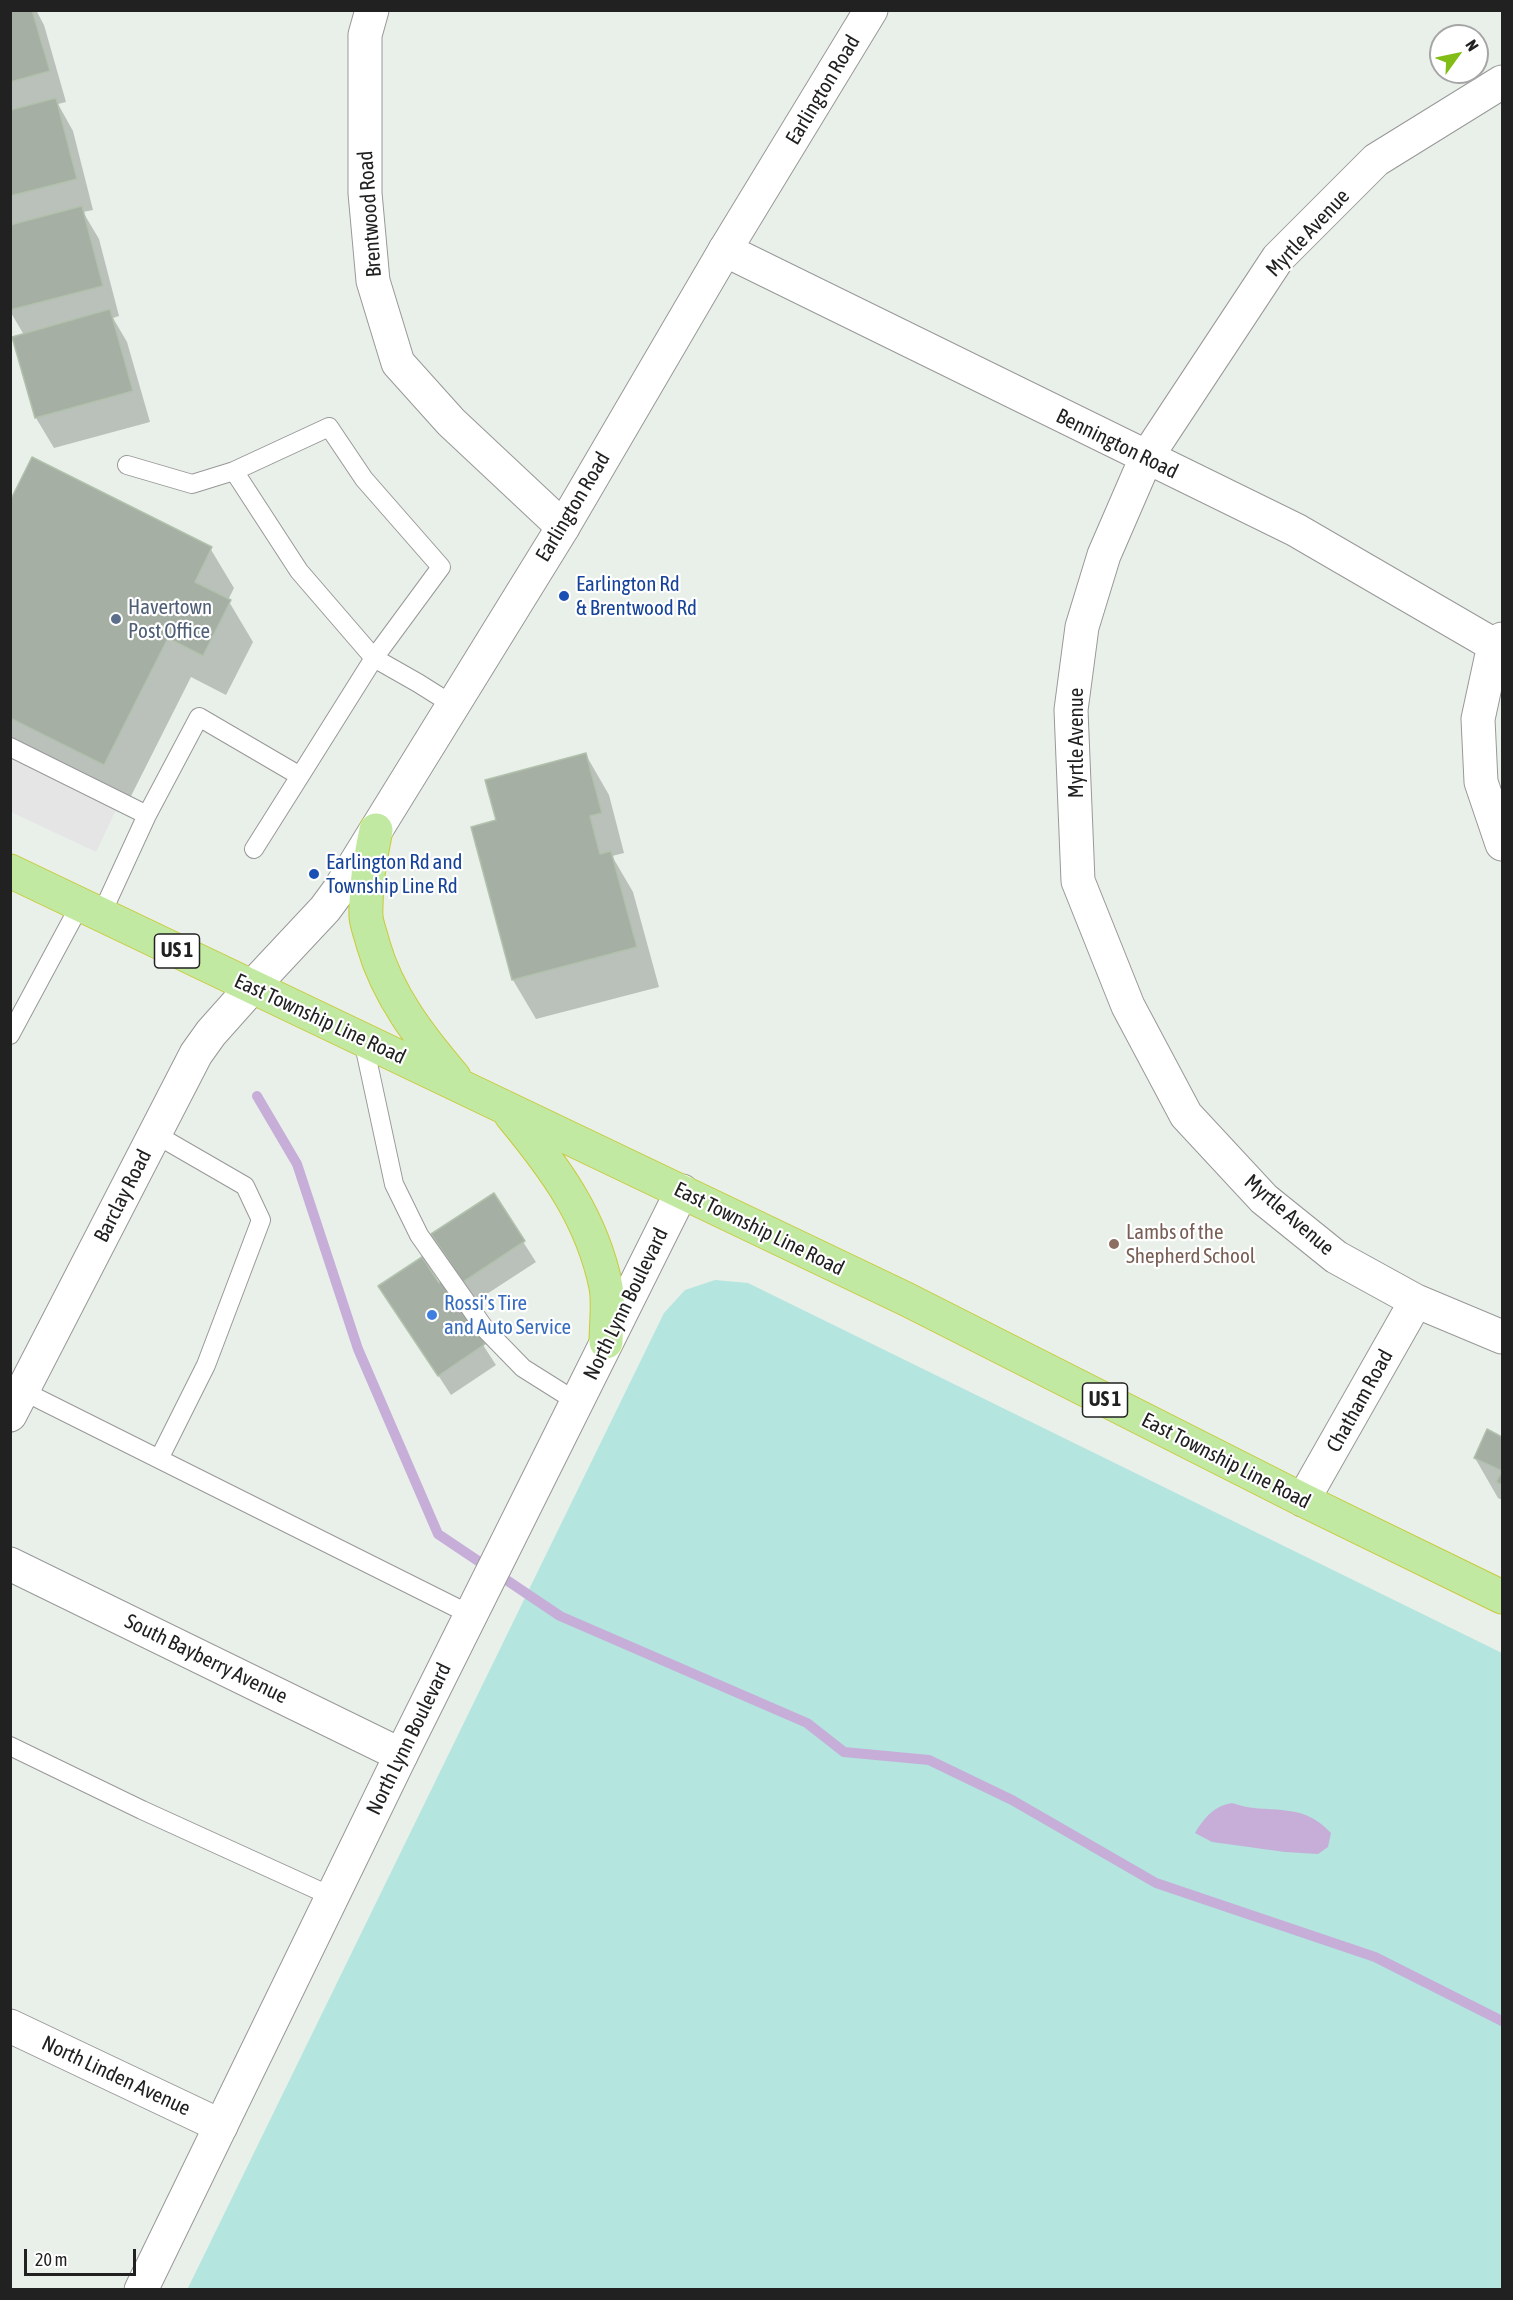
<!DOCTYPE html>
<html>
<head>
<meta charset="utf-8">
<style>
  body { margin:0 }
  #map { position:relative; width:1513px; height:2300px; overflow:hidden; background:#e9f0e9; font-family:"Asap Condensed",sans-serif }
  canvas { display:block }
  .frame { position:absolute; inset:0; border:12px solid #212121; pointer-events:none }
  .north { position:absolute; left:1429px; top:24px; width:60px; height:60px; box-sizing:border-box; background:#fff; border:2px solid #a6a6a6; border-radius:50%; rotate:57deg; font-size:16px; font-weight:700; line-height:24px; text-align:center; color:#212121 }
  .north::after { content:''; display:block; margin:auto; width:21px; height:27px; background:#82bd15; clip-path:polygon(50% 0,100% 100%,50% 72%,0 100%) }
  .scale { position:absolute; left:24px; top:2249px; width:112px; height:27px; box-sizing:border-box; border:3px solid #212121; border-top:0; padding-left:8px; font-size:18px; line-height:21px; white-space:nowrap; color:#212121; -webkit-text-stroke:4px #fff; paint-order:stroke }
</style>
</head>
<body>
<div id="map">
<canvas width="1513" height="2300"></canvas>
<div class="frame"></div>
<div class="north">N</div>
<div class="scale">20 m</div>
</div>
<script>
const ctx = document.querySelector('canvas').getContext('2d');
ctx.lineJoin = 'round';
function fillPath(path, color) { ctx.fillStyle = color; ctx.fill(path, 'evenodd'); }
function trace(path, color, width, dash) { ctx.strokeStyle = color; ctx.lineWidth = width; ctx.lineCap = dash ? 'butt' : 'round'; ctx.setLineDash(dash || []); ctx.stroke(path); }
function drawText(font, color, halo, rows, align = 'center') {
  ctx.font = font + ' "Asap Condensed",sans-serif'; ctx.lineWidth = 4.5; ctx.setLineDash([]); ctx.textBaseline = 'middle'; ctx.strokeStyle = halo; ctx.fillStyle = color; for (const [text, x, y, turn = 0] of rows) {
    ctx.save(); ctx.translate(x, y); ctx.rotate((+turn || 0) * Math.PI / 180); ctx.textAlign = isNaN(turn) ? turn : align; if (halo) ctx.strokeText(text, 0, 0); ctx.fillText(text, 0, 0); ctx.restore();
  }
}
const grass = new Path2D(`
  M 715,1280 L 748,1283 L 1502,1653 L 1502,2289 L 187,2290 L 664,1313 L 685,1290 Z`);
const parking = new Path2D(`
  M 11,758 L 117,808 L 96,852 L 11,812 Z`);
const water = new Path2D(`
  M 1232,1803 C 1268,1816 1300,1799 1331,1833 L 1328,1847 L 1318,1854 L 1285,1852 L 1212,1842 L 1195,1833 C 1204,1818 1214,1806 1232,1803 Z`);
const shadow = new Path2D(`
  M 10,10 L 36,10 L 44,25 L 66,102 L 58,104 L 73,131 L 93,210 L 83,212 L 99,239 L 119,316 L 113,318 L 127,342 L 150,422 L 54,448 L 36,418 L 14,338 L 24,335 L 10,311 Z
  M 10,504 L 210,548 L 234,588 L 228,600 L 253,642 L 226,695 L 191,677 L 127,804 L 10,746 Z
  M 586,755 L 609,795 L 624,853 L 612,856 L 633,892 L 659,987 L 536,1019 L 513,980 L 498,822 Z
  M 493,1195 L 536,1262 L 476,1301 L 445,1254 Z
  M 442,1282 L 496,1365 L 451,1395 L 380,1286 L 438,1286 Z
  M 1488,1431 L 1502,1438 L 1502,1500 L 1498,1498 L 1475,1458 Z`);
const stream = new Path2D(`
  M 257,1096 L 297,1164 L 358,1349 L 438,1534 L 560,1616 L 807,1723 L 844,1752 L 929,1760 L 1012,1800 L 1156,1883 L 1375,1957 L 1502,2021`);
const building = new Path2D(`
  M 10,10 L 32,10 L 50,71 L 10,82 Z
  M 56,98 L 77,179 L 10,196 L 10,110 Z
  M 82,206 L 103,286 L 10,310 L 10,225 Z
  M 110,309 L 133,391 L 35,418 L 12,337 Z
  M 32,457 L 212,547 L 195,582 L 231,600 L 203,656 L 168,638 L 104,765 L 10,718 L 10,501 Z
  M 586,753 L 602,813 L 590,816 L 600,854 L 611,851 L 637,947 L 512,980 L 471,827 L 496,820 L 485,780 Z
  M 494,1193 L 525,1241 L 463,1282 L 431,1234 Z
  M 422,1257 L 439,1283 L 443,1280 L 485,1344 L 438,1376 L 378,1286 Z
  M 1487,1429 L 1502,1437 L 1502,1485 L 1496,1482 L 1502,1471 L 1474,1458 Z`);
const service = new Path2D(`
  M 127,465 L 192,484 L 234,471 L 329,427 L 364,479 L 441,567 L 374,658 L 300,776
  M 234,471 L 299,571 L 374,658 L 418,683 L 453,705
  M 10,747 L 147,815
  M 101,915 L 147,815 L 199,717 L 300,776 L 254,849
  M 10,1035 L 80,905
  M 363,1040 L 394,1184 L 419,1235 L 485,1329 L 523,1368 L 577,1402
  M 155,1134 L 245,1186 L 261,1220 L 206,1365 L 159,1459
  M 15,1387 L 471,1615
  M 10,1746 L 142,1810 L 333,1897`);
const minor = new Path2D(`
  M 372,10 L 365,35 L 365,193 L 373,281 L 398,363 L 451,422 L 563,527
  M 1502,82 L 1376,160 L 1278,258 L 1146,458 L 1104,555 L 1082,627 L 1071,710 L 1078,881 L 1128,1006 L 1186,1115 L 1264,1199 L 1336,1257 L 1416,1301 L 1502,1337
  M 725,250 L 1296,530 L 1494,645 L 1502,639
  M 1494,645 L 1478,719 L 1481,782 L 1502,844
  M 10,1415 L 196,1054 L 211,1033 L 252,987
  M 1303,1500 L 1416,1301
  M 10,1564 L 401,1755
  M 10,2026 L 221,2126`);
const tertiary = new Path2D(`
  M 252,987 L 325,909 L 339,890 L 563,527 L 725,250 L 871,10
  M 141,2290 L 401,1755 L 682,1191`);
const trunk = new Path2D(`
  M 376,830 C 370,859 365,886 366,917 C 367,926 371,935 373,944 C 388,996 420,1037 454,1077
  M 10,871 L 906,1299 L 1303,1500 L 1502,1597
  M 511,1115 C 555,1168 592,1218 606,1287 C 609,1304 606,1325 606,1342`);
const markers = [
  [564,596,6,"#1a4fb4"],
  [116,619,6,"#5c6f8a"],
  [314,874,6,"#1a4fb4"],
  [1114,1244,6,"#8d6e63"],
  [432,1315,6,"#3f7fe0"]
];
const shields = [
  [177,951,45],
  [1105,1400,45]
];
const shieldNames = [
  ["US 1",177,951],
  ["US 1",1105,1400]
];
const streetNames = [
  ["Earlington Road",823,90,-59],
  ["Brentwood Road",370,214,-94],
  ["Myrtle Avenue",1308,233,-47],
  ["Bennington Road",1117,444,26],
  ["Earlington Road",573,507,-59],
  ["Myrtle Avenue",1076,743,-90],
  ["East Township Line Road",320,1019,25],
  ["Barclay Road",123,1196,-63],
  ["Myrtle Avenue",1289,1215,41],
  ["East Township Line Road",759,1229,26],
  ["North Lynn Boulevard",626,1304,-64],
  ["Chatham Road",1360,1401,-61],
  ["East Township Line Road",1226,1461,27],
  ["South Bayberry Avenue",206,1659,26],
  ["North Lynn Boulevard",409,1739,-64],
  ["North Linden Avenue",116,2076,25]
];
const transitNames = [
  ["Earlington Rd",576,584],
  ["& Brentwood Rd",576,608],
  ["Earlington Rd and",326,862],
  ["Township Line Rd",326,886]
];
const serviceNames = [
  ["Havertown",128,607],
  ["Post Office",128,631]
];
const educationNames = [
  ["Lambs of the",1126,1232],
  ["Shepherd School",1126,1256]
];
const shopNames = [
  ["Rossi's Tire",444,1303],
  ["and Auto Service",444,1327]
];
fillPath(grass, '#b4e5de');
fillPath(parking, '#e5e5e5');
fillPath(water, '#c7aed9');
fillPath(shadow, '#0003');
trace(stream, '#c7aed9', 10);
fillPath(building, '#a6afa4');
trace(building, '#b1c1ac', 1.5);
trace(service, '#989898', 20);
trace(minor, '#989898', 35);
trace(tertiary, '#989898', 35);
trace(trunk, '#c9ca3a', 35);
trace(service, '#fff', 18);
trace(minor, '#fff', 33);
trace(tertiary, '#fff', 33);
trace(trunk, '#c2e9a2', 33);
for (const [x, y, r, color] of markers) { const dot = new Path2D(); dot.arc(x, y, r, 0, 2 * Math.PI); ctx.fillStyle = color; ctx.fill(dot); trace(dot, '#fff', 2); }
for (const [x, y, w] of shields) { const box = new Path2D(); box.roundRect(x - w / 2, y - 17, w, 34, 4.5); ctx.fillStyle = '#fff'; ctx.fill(box); trace(box, '#212121', 1.5); }
drawText('bold 20px', '#212121', null, shieldNames);
drawText('21px', '#212121', '#fff', streetNames);
drawText('21px', '#164399', '#fff', transitNames, 'left');
drawText('21px', '#4e5e75', '#fff', serviceNames, 'left');
drawText('21px', '#785e54', '#fff', educationNames, 'left');
drawText('21px', '#366cbe', '#fff', shopNames, 'left');
</script>
</body>
</html>
